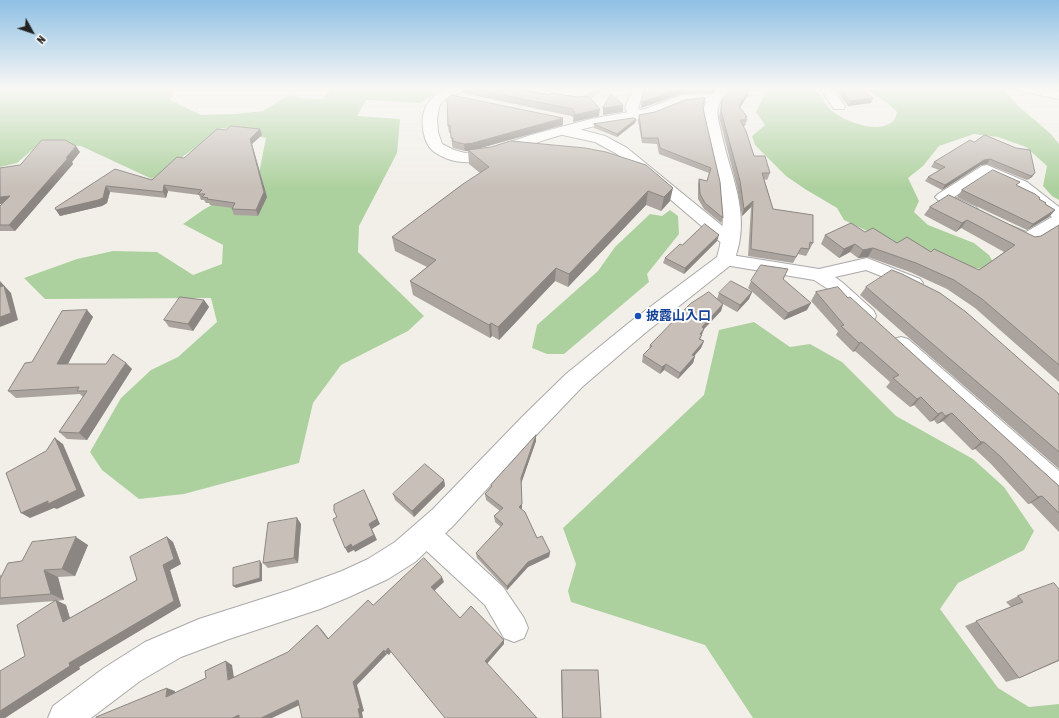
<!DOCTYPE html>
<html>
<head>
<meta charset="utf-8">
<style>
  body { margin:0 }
  #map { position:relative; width:1059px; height:718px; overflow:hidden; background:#f2efe9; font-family:"Asap Condensed",sans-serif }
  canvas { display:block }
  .north { position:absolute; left:12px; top:12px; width:40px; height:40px; -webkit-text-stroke:3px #fff; paint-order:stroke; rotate:130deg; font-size:11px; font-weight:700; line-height:16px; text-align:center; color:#222 }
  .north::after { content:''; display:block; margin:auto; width:14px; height:18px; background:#222; clip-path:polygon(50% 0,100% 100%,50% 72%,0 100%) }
</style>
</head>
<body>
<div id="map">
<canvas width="1059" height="718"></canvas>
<div class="north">N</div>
</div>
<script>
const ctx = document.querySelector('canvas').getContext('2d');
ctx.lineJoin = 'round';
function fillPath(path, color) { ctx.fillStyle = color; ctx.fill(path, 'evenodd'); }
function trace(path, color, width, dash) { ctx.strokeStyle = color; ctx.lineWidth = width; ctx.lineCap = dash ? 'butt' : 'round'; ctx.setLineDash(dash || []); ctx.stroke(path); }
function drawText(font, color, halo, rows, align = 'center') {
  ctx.font = font + ' "Asap Condensed","Noto Sans JP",sans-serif'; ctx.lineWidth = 4; ctx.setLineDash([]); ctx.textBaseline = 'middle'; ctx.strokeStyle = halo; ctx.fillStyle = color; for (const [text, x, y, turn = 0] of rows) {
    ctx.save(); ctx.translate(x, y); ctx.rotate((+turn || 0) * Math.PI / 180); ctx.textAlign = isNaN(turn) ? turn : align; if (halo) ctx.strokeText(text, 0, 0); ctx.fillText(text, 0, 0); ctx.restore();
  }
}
const forest = new Path2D(`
  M 0,88 L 177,88 L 170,100 L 201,115 L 235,114 L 263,111 L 289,95 L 308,99 L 323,99 L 332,88 L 445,88 L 420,103 L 366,100 L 357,116 L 400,119 L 397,153 L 359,226 L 358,252 L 424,316 L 408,331 L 341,365 L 313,403 L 299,463 L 184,494 L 139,499 L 102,470 L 90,452 L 121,398 L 151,370 L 178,357 L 217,322 L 211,298 L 45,299 L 24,278 L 77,259 L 113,251 L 157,252 L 193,275 L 222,264 L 223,245 L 183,224 L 203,210 L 258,178 L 266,138 L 222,128 L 152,179 L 81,146 L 40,143 L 17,163 L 0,167 Z
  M 536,88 L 606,88 L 591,99 L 542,91 Z
  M 769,88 L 815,88 C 820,94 824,102 829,108 C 841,121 881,136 894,120 C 896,118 896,114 897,112 L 886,102 L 863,88 L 1003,88 L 1017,105 L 1051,134 L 1059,144 L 1059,200 L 1052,196 L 1043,186 L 1047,166 L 1026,147 L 998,137 L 974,134 L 939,146 L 923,166 L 908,178 L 919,201 L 914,212 L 928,225 L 974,243 L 989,255 L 997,269 L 982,269 L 958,266 L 882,238 L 844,220 L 837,208 L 805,189 L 786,176 L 755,145 L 752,136 L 765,125 L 756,112 L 767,89 Z
  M 670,210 L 678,216 L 679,234 L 647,274 L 649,282 L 564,354 L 547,354 L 532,348 L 537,325 L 598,271 L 615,247 L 650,214 L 662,216 Z
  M 754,322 L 790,347 L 810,344 L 842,362 L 896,416 L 973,459 L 1004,487 L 1034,531 L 1024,550 L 958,583 L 940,609 L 998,688 L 1029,707 L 1059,704 L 1059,718 L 753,718 L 705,645 L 571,602 L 568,591 L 576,564 L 563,528 L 704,395 L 719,330 Z`);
const minor = new Path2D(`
  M 633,88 L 645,88 L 638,108 L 644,115 L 642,118 C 633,120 629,115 625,108 Z
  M 820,88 L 832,88 L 845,106 L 844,109 L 834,109 Z
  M 1017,88 L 1040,88 L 1059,91 L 1059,99 L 1019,91 Z
  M 563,127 L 578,129 L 605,136 L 627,148 L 737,238 L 739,242 L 737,246 L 731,247 L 725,246 L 617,154 L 595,142 L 558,134 L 556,131 L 558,128 Z
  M 987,165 L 1027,182 L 1059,207 L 1059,227 C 1042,237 1034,249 1014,239 C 1009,236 1004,235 1001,230 L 1003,226 L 1009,225 L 1026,232 L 1052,217 L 1017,188 L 988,175 L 954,197 L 976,207 L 978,210 L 976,213 C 963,217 949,206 938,200 L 935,197 L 938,194 L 982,166 Z
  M 725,254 L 819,269 L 867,258 L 920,279 L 923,283 L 920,287 L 914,289 L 866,270 L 835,277 L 843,283 L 874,311 L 876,316 L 874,321 L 867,323 L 860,321 L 831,291 L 814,280 L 719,264 L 716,260 L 719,256 Z
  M 901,337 L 908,339 L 1059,471 L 1059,497 L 1051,494 L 894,349 L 891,344 L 894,339 Z
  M 428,523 L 437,526 L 503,587 L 524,618 L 528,628 L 524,638 L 514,642 L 504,638 L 485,605 L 419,544 L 416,535 L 419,526 Z`);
const tertiary = new Path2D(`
  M 447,88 L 467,88 L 465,91 L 450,96 L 441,103 L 439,107 L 437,119 L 438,132 L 442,144 L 454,150 L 465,153 L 483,151 L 531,135 L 591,119 L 645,109 L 682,95 L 712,94 L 719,88 L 735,88 C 731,96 720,97 718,108 C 716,116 720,125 721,132 C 729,170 747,205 739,244 C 737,251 736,258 732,264 L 645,333 L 582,387 L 540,431 L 452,527 L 415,562 L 388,579 L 349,597 L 320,609 L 229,639 L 181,657 L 140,681 L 91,718 L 48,718 L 53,706 L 104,668 L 145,642 L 199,619 L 290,590 L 342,571 L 368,559 L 395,542 L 433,509 L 523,416 L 566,374 L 630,322 L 717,257 C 733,206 712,168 704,118 L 703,110 L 706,102 C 680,101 676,109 654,116 C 634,121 612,122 591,127 C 572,132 552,137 533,144 C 506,153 477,169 448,159 C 443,157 436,154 432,150 C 428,146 425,140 424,134 C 419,114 427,96 447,88 Z
  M 514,88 C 530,86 546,90 562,90 C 573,90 583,87 594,88 C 582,106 538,95 521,92 L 516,91 Z`);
const wall = new Path2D(`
  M 462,88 L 514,88 L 599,116 L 573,122 L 574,118 L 571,116 L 462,93 Z
  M 645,88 L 718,88 L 711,93 L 681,94 L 641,108 Z
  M 734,88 L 749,88 L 748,95 L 740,108 L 747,117 L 746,119 L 747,120 L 745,126 L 743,126 L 754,156 L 770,173 L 767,180 L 764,179 L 773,209 L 813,243 L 806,256 L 798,254 L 793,263 L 748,256 L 751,207 L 742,216 L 737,187 L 719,117 L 722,99 Z
  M 834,88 L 861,88 L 871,103 L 848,106 Z
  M 1053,88 L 1059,88 L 1059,90 L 1054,89 Z
  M 703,106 L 723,218 L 721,223 L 704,209 L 698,199 L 698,184 L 699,179 L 707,181 L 709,173 L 659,154 L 657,144 L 642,143 L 638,121 L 639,115 Z
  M 636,119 L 635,123 L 617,137 L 594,128 L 594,124 Z
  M 563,125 L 477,149 L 585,148 L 670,201 L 661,211 L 646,205 L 568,287 L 555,281 L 499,340 L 492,336 L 490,338 L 413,295 L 410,281 L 427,267 L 395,251 L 392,237 L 480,173 L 469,164 L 468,151 L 465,151 L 453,148 L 452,145 L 451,132 L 449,133 L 448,126 Z
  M 260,129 L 262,135 L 252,144 L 267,197 L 258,216 L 234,215 L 232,209 L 232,208 L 210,205 L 209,203 L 206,203 L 204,200 L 201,200 L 199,195 L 168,191 L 166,198 L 110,192 L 107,203 L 102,206 L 60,216 L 56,210 L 115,169 L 152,180 L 226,130 Z
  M 985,135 L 1032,177 L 1027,180 L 987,164 L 981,165 L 942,190 L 925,181 L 928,177 L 939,170 L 931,167 L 934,162 L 974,142 Z
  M 80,152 L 72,162 L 73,164 L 15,231 L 0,231 L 0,206 L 2,203 L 0,204 L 0,168 L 20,165 Z
  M 1018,186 L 1046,203 L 1045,204 L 1055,210 L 1049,217 L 1027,230 L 957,197 L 962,190 Z
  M 930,207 L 1035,237 L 1041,236 L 1059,225 L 1059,382 L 975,308 L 947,289 L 910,272 L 868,257 L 858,258 L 850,252 L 839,258 L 821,244 L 825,235 L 865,232 L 897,243 L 931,252 L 979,270 L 1004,252 L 961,228 L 956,232 L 924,215 Z
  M 717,241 L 684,274 L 663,263 L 665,258 L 682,245 Z
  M 785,277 L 783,279 L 807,310 L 784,320 L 748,288 L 751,281 Z
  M 866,287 L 1059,394 L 1059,469 L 860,295 Z
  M 752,292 L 749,299 L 737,312 L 723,304 L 721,311 L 704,329 L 700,339 L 704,341 L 701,348 L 694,356 L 695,356 L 693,363 L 678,379 L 664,370 L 660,374 L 642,362 L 643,355 L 649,349 L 650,345 L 717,299 L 719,293 Z
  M 816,292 L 848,298 L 1059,486 L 1059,532 L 1031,503 L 1028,504 L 991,464 L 975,449 L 972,450 L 943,421 L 937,424 L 934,420 L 930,422 L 914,405 L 910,407 L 886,387 L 890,382 L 855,351 L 853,352 L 836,335 L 838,331 L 811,301 Z
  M 204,300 L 209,307 L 193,331 L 169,327 L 164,320 Z
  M 87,310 L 93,317 L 68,364 L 106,364 L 126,363 L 132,369 L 87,440 L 67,439 L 59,432 L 83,397 L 80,394 L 16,398 L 8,391 L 32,362 Z
  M 536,435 L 536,441 L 521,483 L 522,510 L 537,538 L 550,552 L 549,557 L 528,567 L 507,590 L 477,558 L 476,553 L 501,527 L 495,522 L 494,516 L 500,511 L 486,500 L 485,494 L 491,487 L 491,485 Z
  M 444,480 L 445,486 L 414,517 L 395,500 L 393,494 Z
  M 297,518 L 301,524 L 298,563 L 268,568 L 263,563 Z
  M 167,537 L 173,542 L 181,564 L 170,570 L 181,606 L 79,667 L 80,669 L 5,718 L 0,718 L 25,656 L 55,601 L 0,605 L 0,574 L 1,576 L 22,561 L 88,545 L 75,576 L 58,577 L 64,600 L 57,601 L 66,605 L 70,618 L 137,580 Z
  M 1059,589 L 1059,661 L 1019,678 L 1006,682 L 965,626 L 1011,607 L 1006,602 L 1018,596 Z
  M 562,670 L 601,718 L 562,718 L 561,673 Z`);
const shadedWall = new Path2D(`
  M 683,88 L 681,94 L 641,108 L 642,102 Z
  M 713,88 L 718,88 L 711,93 Z
  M 749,89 L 748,95 L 737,112 L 739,106 Z
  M 873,98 L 871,103 L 848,106 L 850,101 Z
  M 623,105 L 623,112 L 603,115 L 603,108 Z
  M 600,109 L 599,116 L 573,122 L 574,115 Z
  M 563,118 L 563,125 L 477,149 L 477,150 L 465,151 L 464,144 L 473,143 Z
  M 636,119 L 635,123 L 617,137 L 617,134 Z
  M 260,129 L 262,135 L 252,144 L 267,197 L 258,216 L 256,210 L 250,139 Z
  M 76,146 L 80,152 L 72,162 L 73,164 L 15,231 L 9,225 L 66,158 Z
  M 990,159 L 987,164 L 981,165 L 942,190 L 945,185 L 984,160 Z
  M 1035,173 L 1032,177 L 1027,180 L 1031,176 Z
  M 164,185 L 168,191 L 166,198 L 163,192 Z
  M 106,186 L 110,192 L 107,203 L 102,206 L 60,216 L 56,210 Z
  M 673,188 L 670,201 L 661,211 L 664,197 Z
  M 648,191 L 646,205 L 568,287 L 569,274 Z
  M 10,196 L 15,202 L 0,204 L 0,197 Z
  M 753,201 L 751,207 L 742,216 L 744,209 Z
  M 1055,210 L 1049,217 L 1027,230 L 1033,224 Z
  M 967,220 L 961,228 L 956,232 L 962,223 Z
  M 719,235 L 717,241 L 684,274 L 685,268 Z
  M 855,244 L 850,252 L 839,258 L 844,249 Z
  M 873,248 L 868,257 L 858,258 L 863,250 Z
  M 556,268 L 555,281 L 499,340 L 498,327 Z
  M 0,281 L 11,293 L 18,320 L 0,327 Z
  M 752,292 L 749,299 L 737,312 L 740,305 Z
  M 204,300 L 209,307 L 193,331 L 188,324 Z
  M 811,303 L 807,310 L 784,320 L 788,313 Z
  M 723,304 L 721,311 L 704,329 L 699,342 L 697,345 L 702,327 Z
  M 87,310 L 93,317 L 64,371 L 57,364 Z
  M 491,323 L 492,336 L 490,338 L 489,325 Z
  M 704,341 L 701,348 L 690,361 L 692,355 Z
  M 861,342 L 855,351 L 853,352 L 859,343 Z
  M 695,356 L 693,363 L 678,379 L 680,373 Z
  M 126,363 L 132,369 L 87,440 L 79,433 Z
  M 666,364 L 664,370 L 660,374 L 662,367 Z
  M 921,397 L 914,405 L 910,407 L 917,399 Z
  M 942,412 L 934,420 L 930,422 L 938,414 Z
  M 952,413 L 943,421 L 937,424 L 945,416 Z
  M 536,435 L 536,441 L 521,484 L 521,478 Z
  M 55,438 L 63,444 L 85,496 L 57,509 L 54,508 L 30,518 L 21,513 Z
  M 981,442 L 984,442 L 975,449 L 972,450 Z
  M 444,480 L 445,486 L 414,517 L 412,511 Z
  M 364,490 L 380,524 L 372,529 L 377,540 L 355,552 L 354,550 L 348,553 L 345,548 L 369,524 Z
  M 1042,496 L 1031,503 L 1028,504 L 1038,497 Z
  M 522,504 L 522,509 L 519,507 Z
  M 297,518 L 301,524 L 298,563 L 294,558 Z
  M 76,537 L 88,545 L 75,576 L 62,569 Z
  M 167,537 L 173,542 L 181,564 L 170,570 L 181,606 L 79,667 L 80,669 L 5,718 L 0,718 L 0,711 L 69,663 L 163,565 Z
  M 550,552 L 549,557 L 528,567 L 507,590 L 507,586 L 528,562 Z
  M 260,561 L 262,564 L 262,581 L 236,588 L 233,586 Z
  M 44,570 L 58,577 L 64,600 L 51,594 Z
  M 442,577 L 444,582 L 433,592 L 431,587 Z
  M 56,600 L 66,605 L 72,626 L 63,622 Z
  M 317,625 L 322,630 L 332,643 L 328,639 Z
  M 504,640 L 504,644 L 486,665 L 485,661 Z
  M 388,648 L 391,652 L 389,655 L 385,652 Z
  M 384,650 L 387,654 L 357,685 L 364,711 L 362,712 L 363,718 L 360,718 L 358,709 L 353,682 Z
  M 226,661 L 232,665 L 235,684 L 228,680 Z
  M 167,688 L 175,691 L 175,700 L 166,697 Z
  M 298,700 L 304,703 L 272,718 L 261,718 Z
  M 239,715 L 244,718 L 232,718 Z`);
const building = new Path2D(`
  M 467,88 L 514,88 L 549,95 L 551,93 L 577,97 L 588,96 L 600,109 L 574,115 L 575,112 L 572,109 Z
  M 645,88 L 683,88 L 642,102 Z
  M 734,88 L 747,88 L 749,89 L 739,106 L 747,117 L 745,117 L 747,120 L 740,120 L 746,131 L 754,156 L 765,156 L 770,173 L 762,173 L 773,209 L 813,215 L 813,243 L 810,242 L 809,249 L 801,248 L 796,257 L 751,249 L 753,201 L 744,209 L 740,181 L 721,111 L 722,99 Z
  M 840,88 L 861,88 L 873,98 L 850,101 Z
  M 611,94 L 623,105 L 603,108 Z
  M 451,95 L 563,118 L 473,143 L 476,143 L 464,144 L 452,141 L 453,141 L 453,138 L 451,138 L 450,125 L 448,126 L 447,100 Z
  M 705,98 L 703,105 L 704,113 L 720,182 L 723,218 L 705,203 L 700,194 L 699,179 L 707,181 L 711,168 L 660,148 L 658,138 L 642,138 L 639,115 L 655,112 L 685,100 Z
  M 634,118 L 636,119 L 617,134 L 594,124 Z
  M 231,126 L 260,129 L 250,139 L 264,192 L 256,210 L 232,209 L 235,203 L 207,199 L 208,198 L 202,197 L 205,194 L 198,194 L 202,190 L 164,185 L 163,192 L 106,186 L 103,198 L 98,200 L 56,210 L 55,208 L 115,169 L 152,180 L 177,157 L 184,158 L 217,129 L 226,130 Z
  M 985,135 L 1016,148 L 1030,150 L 1035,173 L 1031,176 L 990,159 L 984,160 L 945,185 L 928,177 L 945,167 L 934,162 L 970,140 L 974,142 Z
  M 42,140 L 65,140 L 76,146 L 66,158 L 69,157 L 9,225 L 0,225 L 0,206 L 10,196 L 0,197 L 0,168 L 20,165 Z
  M 511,141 L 585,148 L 606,152 L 646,165 L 673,188 L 664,197 L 648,191 L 569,274 L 556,268 L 498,327 L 491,323 L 489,325 L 410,281 L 436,260 L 392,237 L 463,184 L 489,167 L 468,150 L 491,147 Z
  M 993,170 L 1020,182 L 1016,185 L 1035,194 L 1040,198 L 1039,199 L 1046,203 L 1045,204 L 1055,210 L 1033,224 L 962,190 Z
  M 949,195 L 1035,237 L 1041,236 L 1059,225 L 1059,365 L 982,299 L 954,280 L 916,263 L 873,248 L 863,250 L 855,244 L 844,249 L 825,235 L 851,223 L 865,232 L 873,228 L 897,243 L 907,237 L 931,252 L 934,249 L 979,270 L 1015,245 L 967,220 L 962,223 L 930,207 Z
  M 705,224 L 719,235 L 685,268 L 665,258 L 680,244 L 682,245 Z
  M 761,265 L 788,269 L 783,279 L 811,303 L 788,313 L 751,281 Z
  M 892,270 L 902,274 L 940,293 L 966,312 L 1059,394 L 1059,452 L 866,287 Z
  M 731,281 L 752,292 L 740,305 L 719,293 Z
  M 4,286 L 11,313 L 0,317 L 0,287 Z
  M 838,287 L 848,298 L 850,297 L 1059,486 L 1059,513 L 1042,496 L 1038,497 L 1001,457 L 984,442 L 981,442 L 952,413 L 945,416 L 942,412 L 938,414 L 921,397 L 917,399 L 893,378 L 899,375 L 861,342 L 859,343 L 841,326 L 844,325 L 816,292 Z
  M 709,292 L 723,304 L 702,327 L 704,329 L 700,334 L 702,335 L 699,339 L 704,341 L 692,355 L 695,356 L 680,373 L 666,364 L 662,367 L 643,355 L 652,346 L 650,345 L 690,304 Z
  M 180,297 L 204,300 L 188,324 L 164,320 Z
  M 87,310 L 57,364 L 106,364 L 113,354 L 126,363 L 79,433 L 59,432 L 87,391 L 77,391 L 79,387 L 8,391 L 25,363 L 32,362 L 62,311 Z
  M 536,435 L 521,478 L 522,504 L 519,507 L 525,512 L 537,538 L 542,536 L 550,552 L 528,562 L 507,586 L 476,553 L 503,524 L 494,516 L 503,508 L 485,494 L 492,486 L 491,485 Z
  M 55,438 L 77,490 L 48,504 L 48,501 L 21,513 L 6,473 L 46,451 Z
  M 425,464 L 444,480 L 412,511 L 393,494 Z
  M 364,490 L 377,519 L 369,524 L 374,535 L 352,547 L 351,544 L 345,548 L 333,519 L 337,517 L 334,511 L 334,505 Z
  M 297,518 L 294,558 L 263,563 L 268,523 Z
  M 76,537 L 62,569 L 44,570 L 51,594 L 0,598 L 0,579 L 8,563 L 22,561 L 32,542 Z
  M 167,537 L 174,559 L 163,565 L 174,601 L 69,663 L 70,666 L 0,711 L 0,671 L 25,656 L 17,625 L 56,600 L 63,622 L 137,580 L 130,557 Z
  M 424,558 L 442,577 L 431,587 L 460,618 L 471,606 L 504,640 L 485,661 L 537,718 L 445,718 L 388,648 L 385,652 L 384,650 L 353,682 L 360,708 L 358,709 L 360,718 L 302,718 L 298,700 L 261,718 L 239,718 L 239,715 L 232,718 L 96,718 L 96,717 L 167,688 L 166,697 L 206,678 L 205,671 L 226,661 L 228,680 L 288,652 L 317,625 L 328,639 L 368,600 L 373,605 Z
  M 260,561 L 260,578 L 233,586 L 233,568 Z
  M 1054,583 L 1059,589 L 1059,660 L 1019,678 L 976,621 L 1023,602 L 1018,596 Z
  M 562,670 L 598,670 L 601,718 L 563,718 Z`);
const markers = [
  [638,316,4,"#1a4fb4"]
];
const transitNames = [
  ["披露山入口",646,316]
];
fillPath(forest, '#add19e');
trace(minor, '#a9a9a9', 2);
trace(tertiary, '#a9a9a9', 2);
fillPath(minor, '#fff');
fillPath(tertiary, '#fff');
fillPath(wall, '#aba49e');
fillPath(shadedWall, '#8b8681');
fillPath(building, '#c7bfb8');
trace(building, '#8b8681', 1);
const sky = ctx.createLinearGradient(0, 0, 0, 188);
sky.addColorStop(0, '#8fc0e4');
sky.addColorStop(0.47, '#f9f8f5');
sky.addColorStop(1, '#f9f8f500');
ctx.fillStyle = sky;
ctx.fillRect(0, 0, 1059, 188);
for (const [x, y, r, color] of markers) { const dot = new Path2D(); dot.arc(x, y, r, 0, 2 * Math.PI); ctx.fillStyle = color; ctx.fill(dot); trace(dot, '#fff', 1.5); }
drawText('bold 13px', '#164399', '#fff', transitNames, 'left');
</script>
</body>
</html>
